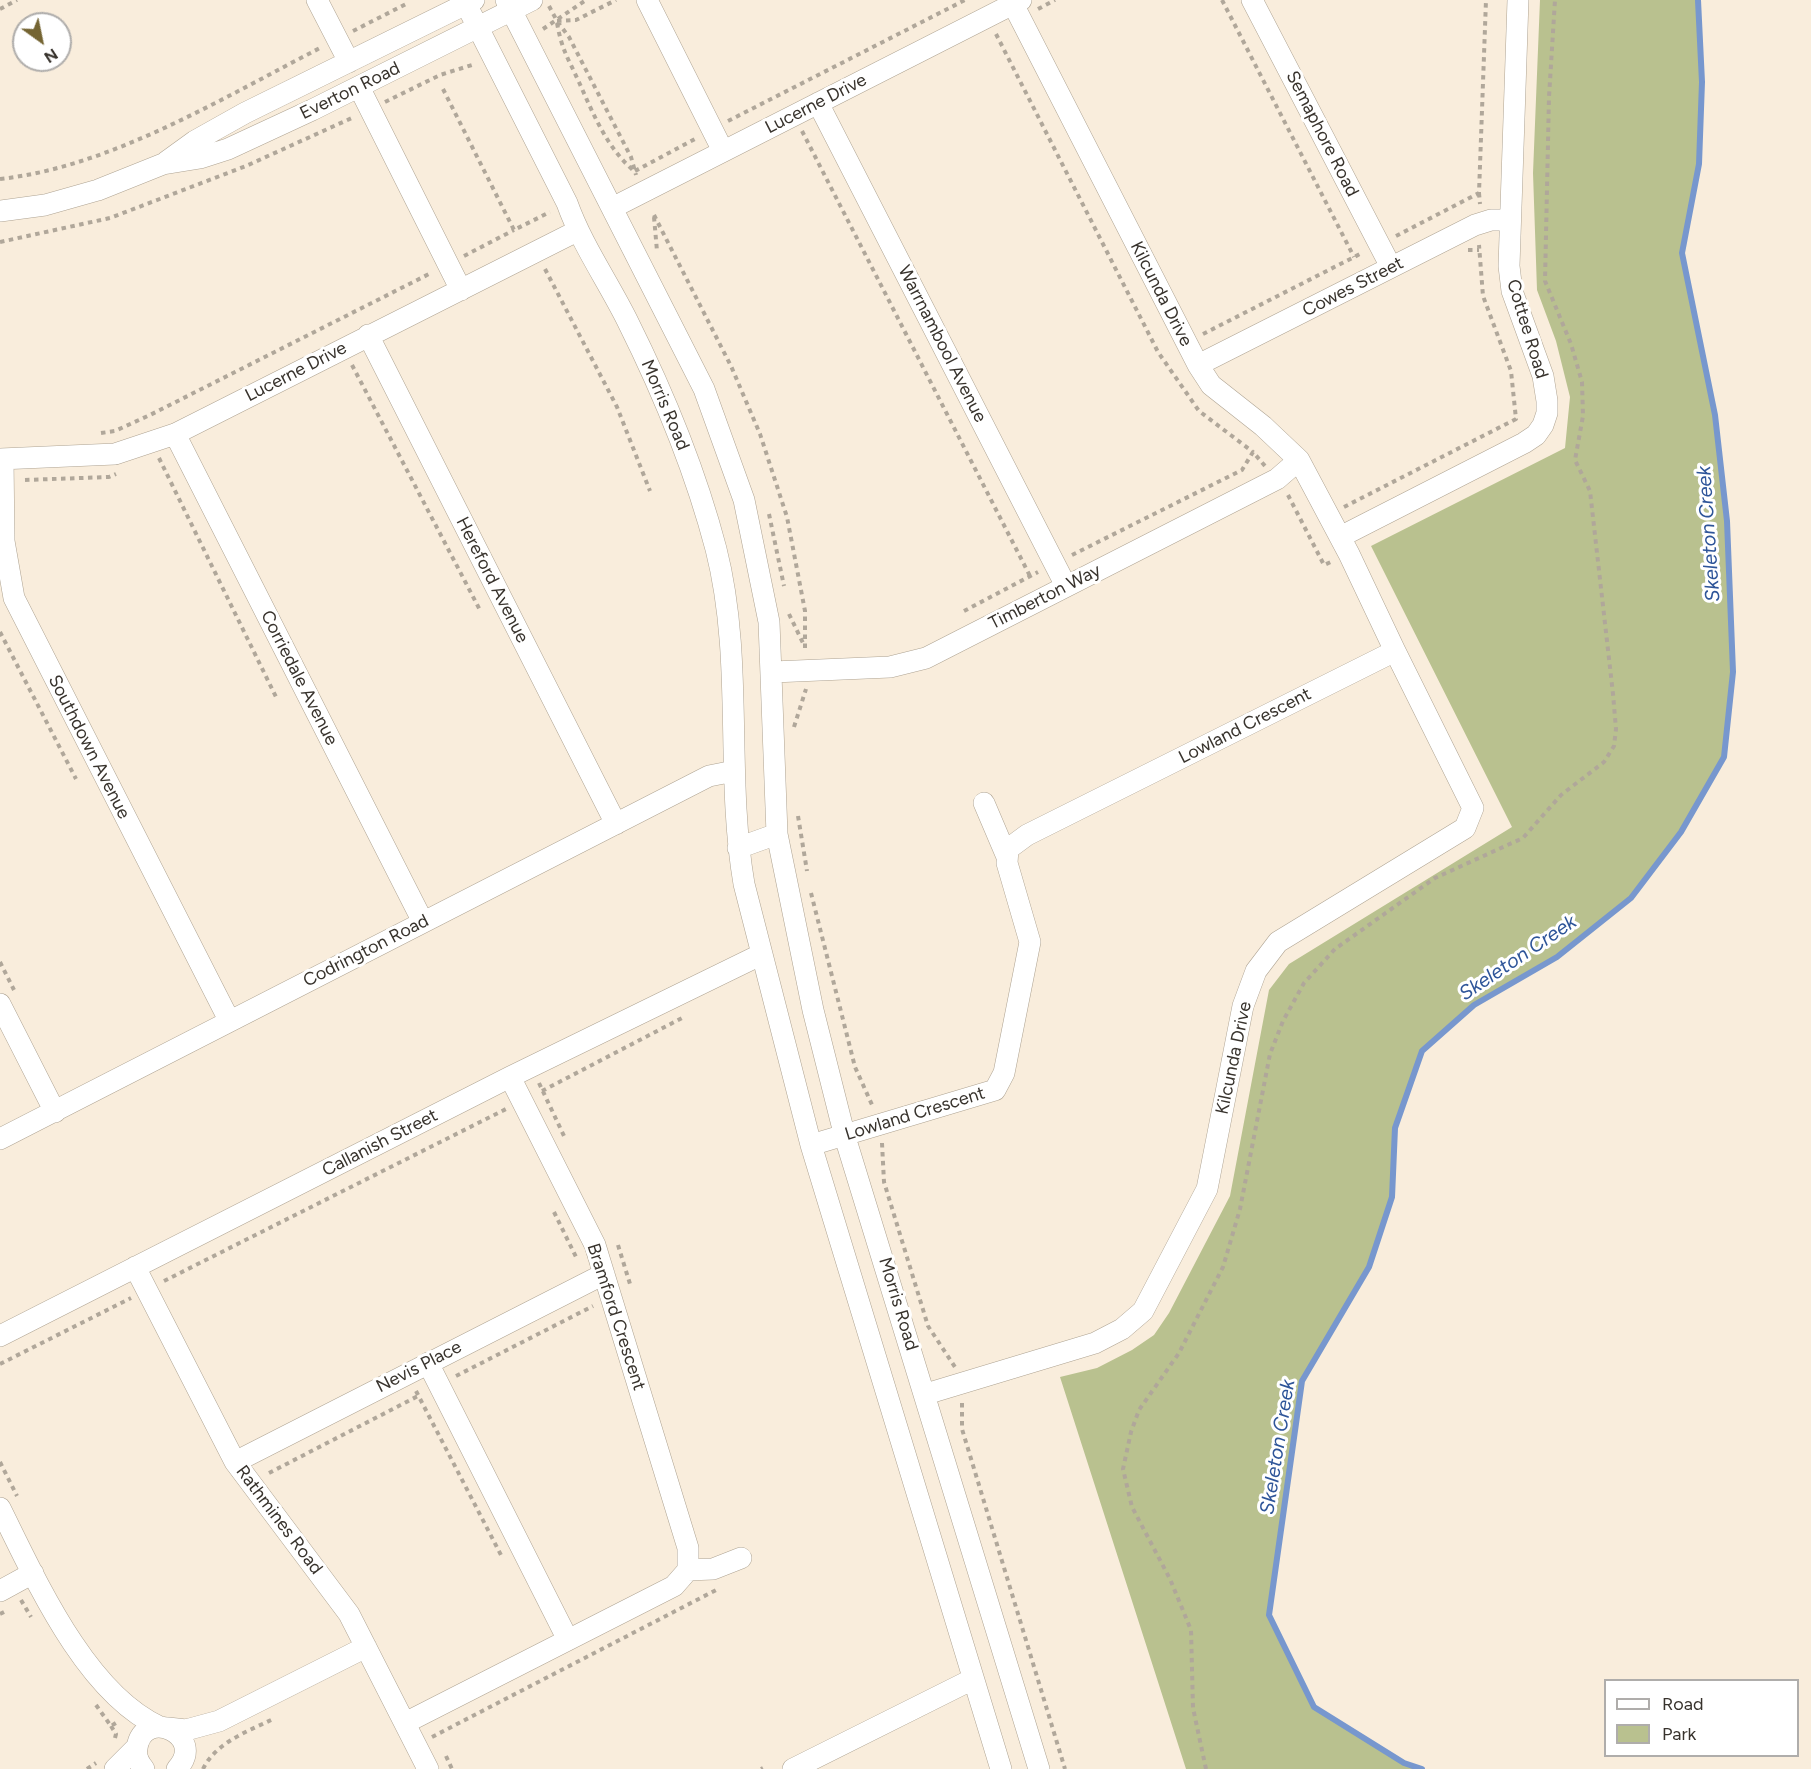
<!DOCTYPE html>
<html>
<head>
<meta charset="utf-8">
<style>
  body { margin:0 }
  #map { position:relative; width:1811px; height:1769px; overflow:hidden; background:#f9eddc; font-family:Figtree,sans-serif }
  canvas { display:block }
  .legend { position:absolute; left:1604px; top:1679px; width:195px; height:78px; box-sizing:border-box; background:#fff; border:2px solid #afadab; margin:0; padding:8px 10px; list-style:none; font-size:18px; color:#38332d }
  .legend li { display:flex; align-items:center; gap:12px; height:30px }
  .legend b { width:30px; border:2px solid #afadab }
  .north { position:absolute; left:12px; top:12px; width:60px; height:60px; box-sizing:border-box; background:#fff; border:2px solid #afadab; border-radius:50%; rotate:147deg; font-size:16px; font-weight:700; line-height:24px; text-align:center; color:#38332d }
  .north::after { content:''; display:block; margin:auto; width:21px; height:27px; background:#746432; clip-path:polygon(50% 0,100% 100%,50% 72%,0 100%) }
</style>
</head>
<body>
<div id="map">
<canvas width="1811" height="1769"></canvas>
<ul class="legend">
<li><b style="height:8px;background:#fff"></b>Road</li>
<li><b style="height:16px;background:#b9c18f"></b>Park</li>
</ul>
<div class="north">N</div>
</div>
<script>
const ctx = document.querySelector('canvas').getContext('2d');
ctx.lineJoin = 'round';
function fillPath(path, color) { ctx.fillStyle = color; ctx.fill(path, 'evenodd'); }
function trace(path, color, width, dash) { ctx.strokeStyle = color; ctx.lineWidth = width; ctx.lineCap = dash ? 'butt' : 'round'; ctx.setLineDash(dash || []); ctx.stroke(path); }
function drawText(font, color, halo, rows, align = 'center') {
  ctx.font = font + ' Figtree,sans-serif'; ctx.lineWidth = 6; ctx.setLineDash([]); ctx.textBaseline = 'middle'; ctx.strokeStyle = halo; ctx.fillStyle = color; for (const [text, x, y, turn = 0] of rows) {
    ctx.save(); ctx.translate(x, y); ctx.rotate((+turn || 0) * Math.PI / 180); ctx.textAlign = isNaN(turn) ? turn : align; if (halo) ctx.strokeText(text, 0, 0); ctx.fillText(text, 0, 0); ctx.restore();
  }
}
const green = new Path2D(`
  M 1540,0 L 1698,0 L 1702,82 L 1699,164 L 1682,253 L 1715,415 L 1727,521 L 1733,672 L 1724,757 L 1681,832 L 1631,898 L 1557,957 L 1474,1005 L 1422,1051 L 1395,1128 L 1392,1197 L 1369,1267 L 1302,1381 L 1269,1615 L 1314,1707 L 1415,1769 L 1186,1769 L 1060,1377 L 1097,1368 L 1132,1350 L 1154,1335 L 1169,1313 L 1230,1196 L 1269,990 L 1289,964 L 1512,827 L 1371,546 L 1565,448 L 1570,397 L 1556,341 L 1537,290 L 1533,173 Z`);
const stream = new Path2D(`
  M 1422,1769 L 1404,1763 L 1314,1707 L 1269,1615 L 1302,1381 L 1369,1267 L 1392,1197 L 1395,1128 L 1422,1051 L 1474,1005 L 1557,957 L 1631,898 L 1681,832 L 1724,757 L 1733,672 L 1727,521 L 1715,415 L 1682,253 L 1699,164 L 1702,82 L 1698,0`);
const path = new Path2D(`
  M 1222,0 L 1354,257
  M 549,6 L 557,21 L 569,37 L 631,157 L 636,175
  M 0,9 L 17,0
  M 1038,9 L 1055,0
  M 557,21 L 576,20 L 616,0
  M 557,23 C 562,50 567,56 578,80 C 593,113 606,147 634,171
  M 543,29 L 586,0
  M 353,31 L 406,4
  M 996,34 L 1158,352 L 1199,411 L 1253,452
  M 443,89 L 514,230 L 550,212
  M 385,102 L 440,75 L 475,64
  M 728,121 L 965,0
  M 802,131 L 1030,576
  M 635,171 L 695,139
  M 0,179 C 111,167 224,97 322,47
  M 1479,193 L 1480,204
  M 654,215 L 731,366 L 760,434 L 787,517 L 805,611 L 805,652
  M 654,217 L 657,251
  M 1396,236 L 1479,193 L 1486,0
  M 0,242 L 110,218 L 246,166 L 354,117
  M 1468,250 L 1479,250
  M 464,256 L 514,230
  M 545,269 L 617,407 L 650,491
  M 1203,334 L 1362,253
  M 352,365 L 481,612
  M 101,433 L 115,431 L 150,415 L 431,273
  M 159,458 L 277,699
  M 25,480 L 109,477 L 116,474
  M 1288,495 L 1324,565 L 1333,561
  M 1344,507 L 1516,419 L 1511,371 L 1483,296 L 1479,245
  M 769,514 L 784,586
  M 1072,555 L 1242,470 L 1253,452 L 1265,466
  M 964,611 L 1038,572
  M 789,614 L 803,643
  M 0,632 L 76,779
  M 794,727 L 806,689
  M 798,816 L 807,871
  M 811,893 L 855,1067 L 873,1107
  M 0,962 L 14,990
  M 539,1083 L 564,1136
  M 542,1091 L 682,1018
  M 882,1143 L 884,1182 L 928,1326 L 955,1367
  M 554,1212 L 577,1259
  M 618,1245 L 630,1284
  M 164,1281 L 506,1109
  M 0,1364 L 131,1298
  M 456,1376 L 593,1306
  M 416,1391 L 501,1555
  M 962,1403 L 962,1429 L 1065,1769
  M 0,1462 L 17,1496
  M 269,1473 L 420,1395
  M 21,1600 L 31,1617
  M 0,1614 L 8,1610
  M 96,1705 L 111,1726 L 119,1721
  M 111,1726 L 116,1734 L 114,1742
  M 432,1737 L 718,1589
  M 446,1756 L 452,1769
  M 87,1769 L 96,1763
  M 203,1769 C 216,1742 249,1731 273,1719
  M 761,1769 L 763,1768
  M 1206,1769 L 1193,1708 L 1191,1630 L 1170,1579 L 1132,1507 L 1123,1469 L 1131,1432 L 1139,1410 L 1179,1353 L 1223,1267 L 1240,1209 L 1270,1054 L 1283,1021 L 1304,983 L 1335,949 L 1435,878 L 1523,838 L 1561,795 L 1604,762 L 1614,746 L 1616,729 L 1613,694 L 1590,491 L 1575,460 L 1583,416 L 1582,382 L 1571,344 L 1545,281 L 1549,97 L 1555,0`);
const minor = new Path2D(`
  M 317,0 L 349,62
  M 464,0 L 567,203 C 582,245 607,280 627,320 C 664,394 695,469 716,549 C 744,659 725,773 744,884 L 811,1145 L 1001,1769
  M 506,0 L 704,389 L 744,500 L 769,622 L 777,834 L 813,1010 L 845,1137 L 1039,1769
  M 647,0 L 723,151
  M 1252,0 L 1391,267
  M 359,87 L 461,290
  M 818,103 L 1066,586
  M 166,162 L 195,141 L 245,113 L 474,0
  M 612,208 L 1021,0
  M 0,211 L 45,205 L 98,190 L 163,164 L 200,158 L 228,149 L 312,110 L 532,0
  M 368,335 L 616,824
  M 1198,365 L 1475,225 L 1491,220 L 1510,220
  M 175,434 L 423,922
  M 0,459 L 115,454 L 175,434 L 577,231
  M 3,459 L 4,541 L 14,598 L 229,1020
  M 1340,537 L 1524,443 L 1536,435 L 1543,425 L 1547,413 L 1547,401 L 1543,376 L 1512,291 L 1509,266 L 1518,0
  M 773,672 L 890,667 L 926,658 L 1277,479 L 1299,460
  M 984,803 L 1007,857
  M 738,848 L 777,834
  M 0,1004 L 55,1112
  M 0,1139 L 709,776 L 734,771
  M 811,1145 L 995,1090 L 1004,1073 L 1030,942 L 1007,863 L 1008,849 L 1027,835 L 1395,651 L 1349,554 L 1299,460 L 1263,426 L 1211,385 L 1198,365 L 1013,4
  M 135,1267 L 235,1462 L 349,1614 L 428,1769
  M 0,1336 L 510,1077 L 762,954
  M 428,1363 L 568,1640
  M 926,1394 L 1095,1343 L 1122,1329 L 1143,1311 L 1207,1189 L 1243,1006 L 1256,971 L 1278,942 L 1465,828 L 1473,808 L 1395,651
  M 235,1462 L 604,1274
  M 0,1508 C 35,1578 85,1693 160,1727
  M 688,1570 L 713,1569 L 741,1558
  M 0,1591 L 33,1573
  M 405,1723 L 674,1586 L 688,1570 L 688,1548 L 595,1245 L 510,1077
  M 168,1728 L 186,1730 L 219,1721 L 366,1647
  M 115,1769 L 137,1747
  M 144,1769 C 139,1763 135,1756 137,1748 C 143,1706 208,1735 177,1769
  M 793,1769 L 973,1679`);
const streetNames = [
  ["Everton Road",350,91,-26],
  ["Lucerne Drive",816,104,-27],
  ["Semaphore Road",1322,134,63],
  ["Cowes Street",1353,287,-27],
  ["Kilcunda Drive",1161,294,63],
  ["Cottee Road",1527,329,73],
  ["Warrnambool Avenue",942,344,63],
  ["Lucerne Drive",296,372,-27],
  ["Morris Road",665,405,67],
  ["Hereford Avenue",492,580,63],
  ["Timberton Way",1045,597,-27],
  ["Corriedale Avenue",299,678,63],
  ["Lowland Crescent",1245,726,-27],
  ["Southdown Avenue",89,747,63],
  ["Codrington Road",366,951,-27],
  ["Kilcunda Drive",1234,1058,-78],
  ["Lowland Crescent",915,1114,-17],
  ["Callanish Street",380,1143,-27],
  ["Morris Road",898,1304,73],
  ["Bramford Crescent",616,1317,72],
  ["Nevis Place",419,1367,-27],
  ["Rathmines Road",279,1520,53]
];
const waterNames = [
  ["Skeleton Creek",1709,534,-94],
  ["Skeleton Creek",1518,958,-34],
  ["Skeleton Creek",1278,1447,-81]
];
fillPath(green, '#b9c18f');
trace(stream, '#7797ce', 6);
trace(minor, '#aea392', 22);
trace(path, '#b0a79a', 4, [4.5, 4.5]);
trace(minor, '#fff', 21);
drawText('18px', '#38332d', '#fff', streetNames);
drawText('italic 20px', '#2e5599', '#fff', waterNames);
</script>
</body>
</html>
